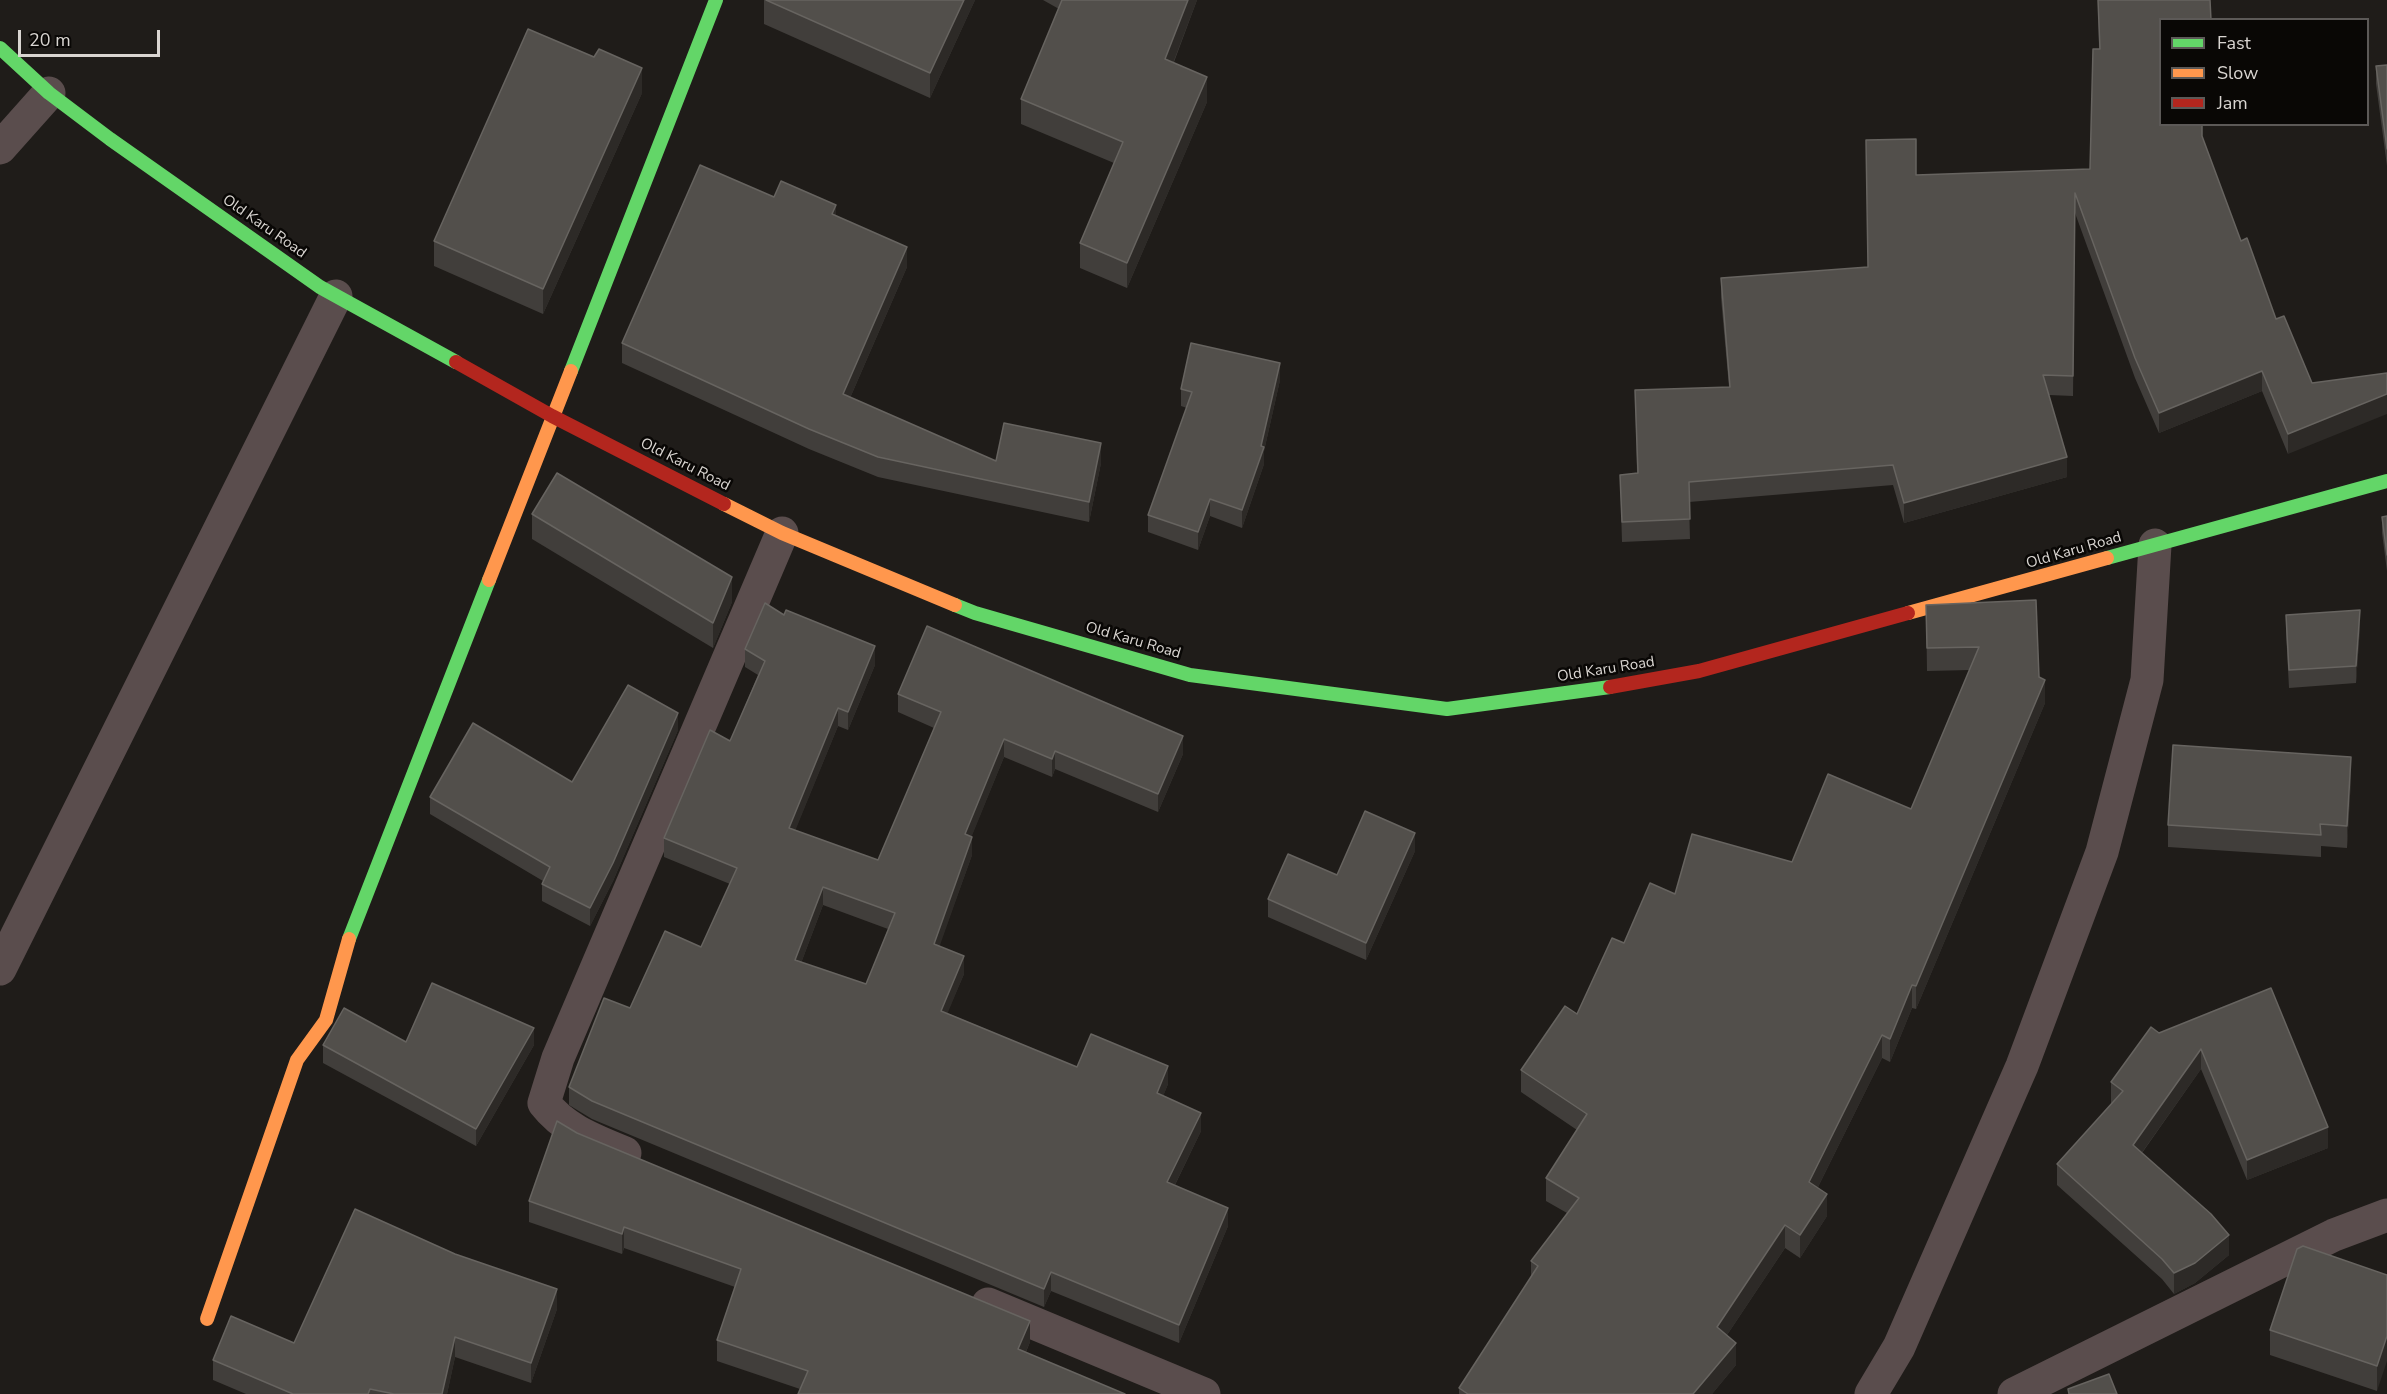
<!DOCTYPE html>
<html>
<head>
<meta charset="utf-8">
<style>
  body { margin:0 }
  #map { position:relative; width:2387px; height:1394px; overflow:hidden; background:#1f1c19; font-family:"Nunito Sans",sans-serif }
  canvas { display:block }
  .legend { position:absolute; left:2159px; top:18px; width:210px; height:108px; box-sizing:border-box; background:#090705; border:2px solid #5c5957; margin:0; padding:8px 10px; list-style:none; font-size:18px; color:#d9d5d1 }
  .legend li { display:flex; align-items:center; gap:12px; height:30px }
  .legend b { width:30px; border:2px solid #5c5957 }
  .scale { position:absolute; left:18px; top:30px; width:142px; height:27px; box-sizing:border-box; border:3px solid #d9d5d1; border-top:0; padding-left:8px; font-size:18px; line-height:21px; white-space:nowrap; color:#d9d5d1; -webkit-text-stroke:4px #090705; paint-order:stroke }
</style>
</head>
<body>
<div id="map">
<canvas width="2387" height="1394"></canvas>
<ul class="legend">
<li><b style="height:8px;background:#63d668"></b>Fast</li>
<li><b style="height:8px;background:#ff974d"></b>Slow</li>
<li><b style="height:8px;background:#b3261e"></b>Jam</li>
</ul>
<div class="scale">20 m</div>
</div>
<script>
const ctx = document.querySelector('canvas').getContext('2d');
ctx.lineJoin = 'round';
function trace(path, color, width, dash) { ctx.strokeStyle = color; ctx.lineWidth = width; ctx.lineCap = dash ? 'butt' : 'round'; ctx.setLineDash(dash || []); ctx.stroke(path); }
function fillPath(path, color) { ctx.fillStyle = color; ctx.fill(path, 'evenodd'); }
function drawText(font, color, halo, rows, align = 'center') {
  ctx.font = font + ' "Nunito Sans",sans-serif'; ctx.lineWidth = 5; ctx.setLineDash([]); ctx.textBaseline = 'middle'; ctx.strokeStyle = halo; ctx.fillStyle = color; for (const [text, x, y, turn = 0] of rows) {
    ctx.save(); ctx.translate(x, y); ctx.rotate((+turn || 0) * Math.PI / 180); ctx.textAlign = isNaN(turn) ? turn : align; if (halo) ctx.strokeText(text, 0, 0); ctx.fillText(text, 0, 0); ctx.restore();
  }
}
const street = new Path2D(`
  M 0,148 L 49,93
  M 0,969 L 336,296
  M 625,1153 C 594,1140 565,1130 544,1103 L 558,1058 L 782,533
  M 988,1304 L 1204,1394
  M 1871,1394 L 1899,1347 L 2022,1066 L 2102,852 L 2147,680 L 2155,545
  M 2014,1394 L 2334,1235 L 2387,1215`);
const fast = new Path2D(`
  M 0,48 L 49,93 L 110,139 L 320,287 L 456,362
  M 571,371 L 716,0
  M 2107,558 L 2387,481
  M 955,605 L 975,613 L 1190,675 L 1447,709 L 1610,687
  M 349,939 L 489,580`);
const slow = new Path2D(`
  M 724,504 L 782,533 L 955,605
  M 489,580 L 571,371
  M 1908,613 L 2107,558
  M 207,1319 L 297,1060 L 326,1020 L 349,939`);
const jam = new Path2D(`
  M 456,362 L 552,416 L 724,504
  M 1610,687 L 1699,671 L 1908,613`);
const wall = new Path2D(`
  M 764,0 L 975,0 L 930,98 L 764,24 Z
  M 1043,0 L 1197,0 L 1174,62 L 1207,102 L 1127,288 L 1080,268 L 1080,243 L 1114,163 L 1021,124 L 1021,99 L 1059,9 Z
  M 2098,0 L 2160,20 L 2202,124 L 2202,137 L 2241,241 L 2276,319 L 2312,383 L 2288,454 L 2262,391 L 2159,433 L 2135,378 L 2075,213 L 2073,396 L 2049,395 L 2067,477 L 1904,523 L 1893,485 L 1689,502 L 1690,539 L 1622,542 L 1620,475 L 1637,473 L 1635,390 L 1729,387 L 1721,298 L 1721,278 L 1868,267 L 1916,175 L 2090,169 L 2099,49 Z
  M 2387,65 L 2387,166 L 2376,84 L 2376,66 Z
  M 642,93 L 543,314 L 434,266 L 434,241 Z
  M 774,197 L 836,216 L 907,267 L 850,398 L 996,461 L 1101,463 L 1089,522 L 878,477 L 809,449 L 622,363 L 622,343 Z
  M 1280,380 L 1264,451 L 1264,464 L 1242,528 L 1210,516 L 1198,550 L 1148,532 L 1148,515 L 1187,408 L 1181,406 L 1181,389 Z
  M 532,514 L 732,602 L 713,648 L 532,539 Z
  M 2387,516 L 2387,571 L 2382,533 L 2382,517 Z
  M 1926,605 L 2039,677 L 2045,703 L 1916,1009 L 1912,1008 L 1890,1062 L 1882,1058 L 1818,1187 L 1827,1216 L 1800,1258 L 1785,1248 L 1727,1335 L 1736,1365 L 1712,1394 L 1459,1394 L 1459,1388 L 1531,1277 L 1531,1261 L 1567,1213 L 1546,1201 L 1546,1178 L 1577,1130 L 1521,1092 L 1521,1070 L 1577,1014 L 1624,943 L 1675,894 L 1792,862 L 1911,809 L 1970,670 L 1927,671 Z
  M 784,615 L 875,665 L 848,730 L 838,726 L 795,830 L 878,860 L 934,728 L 898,712 L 898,694 L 1183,754 L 1158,812 L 1055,769 L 1052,777 L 1004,757 L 971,837 L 972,855 L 939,946 L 964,974 L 947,1013 L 1077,1067 L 1168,1084 L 1163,1096 L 1201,1131 L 1175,1185 L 1228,1226 L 1179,1343 L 1051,1291 L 1044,1307 L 592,1119 L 569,1105 L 569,1087 L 630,1008 L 701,947 L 730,884 L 664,857 L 664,838 L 730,741 L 758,675 L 745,667 L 745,649 ZM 823,905 L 888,929 L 866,984 L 801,963 Z
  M 2286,615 L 2360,627 L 2356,683 L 2289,688 L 2286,632 Z
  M 678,730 L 613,881 L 590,926 L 542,901 L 542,884 L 543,881 L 430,814 L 430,797 L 572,782 Z
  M 2351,779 L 2347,848 L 2321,846 L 2321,857 L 2168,847 L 2168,825 Z
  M 1415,851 L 1366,960 L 1268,917 L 1268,899 L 1337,875 Z
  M 2271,988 L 2328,1148 L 2247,1180 L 2201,1069 L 2142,1153 L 2229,1255 L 2195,1283 L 2174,1294 L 2162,1279 L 2057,1185 L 2057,1164 L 2112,1103 L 2111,1103 L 2111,1082 L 2159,1033 Z
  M 406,1042 L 534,1045 L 476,1146 L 323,1063 L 323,1045 Z
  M 577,1133 L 1030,1342 L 1026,1352 L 800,1389 L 717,1361 L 717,1340 L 735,1287 L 624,1248 L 622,1254 L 529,1222 L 529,1201 Z
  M 2387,1275 L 2377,1391 L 2270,1355 L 2270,1330 Z
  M 557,1309 L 531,1383 L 455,1357 L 447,1394 L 246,1394 L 213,1380 L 213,1360 L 294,1343 Z`);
const shadedWall = new Path2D(`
  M 964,0 L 975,0 L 930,98 L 930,73 Z
  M 1188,0 L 1197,0 L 1165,84 L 1165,59 Z
  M 642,68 L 642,93 L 543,314 L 543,289 Z
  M 1207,77 L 1207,102 L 1127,288 L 1127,263 Z
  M 836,205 L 836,225 L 832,214 Z
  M 907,247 L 907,267 L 843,414 L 843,394 Z
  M 1280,363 L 1280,380 L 1264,451 L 1264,464 L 1242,528 L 1242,510 L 1261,446 Z
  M 2262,371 L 2262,391 L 2159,433 L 2159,413 Z
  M 2387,394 L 2387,414 L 2288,454 L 2288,434 Z
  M 1101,443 L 1101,463 L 1089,522 L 1089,502 Z
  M 2067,457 L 2067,477 L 1904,523 L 1904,503 Z
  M 1210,499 L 1210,516 L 1198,550 L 1198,532 Z
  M 732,577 L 732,602 L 713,648 L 713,623 Z
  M 2360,610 L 2360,627 L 2356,683 L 2356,666 Z
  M 875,646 L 875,665 L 848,730 L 848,712 Z
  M 2045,680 L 2045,703 L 1916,1009 L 1916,986 Z
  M 838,708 L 838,726 L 789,846 L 789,828 Z
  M 678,713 L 678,730 L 613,881 L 590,926 L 590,908 Z
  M 1183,736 L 1183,754 L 1158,812 L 1158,794 Z
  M 1004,739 L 1004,757 L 965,853 L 965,834 Z
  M 1055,751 L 1055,769 L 1052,777 L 1052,759 Z
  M 2351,757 L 2351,779 L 2347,848 L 2347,826 Z
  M 1415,833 L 1415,851 L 1366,960 L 1366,943 Z
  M 972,837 L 972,855 L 934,962 L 934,944 Z
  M 823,887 L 823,905 L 795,979 L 795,960 Z
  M 964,956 L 964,974 L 941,1029 L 941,1011 Z
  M 1912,985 L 1912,1008 L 1890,1062 L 1890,1039 Z
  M 534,1028 L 534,1045 L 476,1146 L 476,1129 Z
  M 1882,1035 L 1882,1058 L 1809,1205 L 1809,1182 Z
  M 2201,1049 L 2201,1069 L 2133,1165 L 2133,1145 Z
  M 1168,1066 L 1168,1084 L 1157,1111 L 1157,1093 Z
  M 1201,1113 L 1201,1131 L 1167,1201 L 1167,1182 Z
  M 2328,1127 L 2328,1148 L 2247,1180 L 2247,1160 Z
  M 1827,1194 L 1827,1216 L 1800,1258 L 1800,1235 Z
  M 1228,1208 L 1228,1226 L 1179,1343 L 1179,1325 Z
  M 1785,1225 L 1785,1248 L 1717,1350 L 1717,1327 Z
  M 624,1227 L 624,1248 L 622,1254 L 622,1234 Z
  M 2229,1235 L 2229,1255 L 2195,1283 L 2174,1294 L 2174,1273 Z
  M 1051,1272 L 1051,1291 L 1044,1307 L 1044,1289 Z
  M 557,1289 L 557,1309 L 531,1383 L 531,1363 Z
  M 1030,1321 L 1030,1342 L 1018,1370 L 1018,1349 Z
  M 2387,1336 L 2387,1361 L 2377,1391 L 2377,1366 Z
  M 455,1337 L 455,1357 L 447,1394 L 442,1394 Z
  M 1736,1343 L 1736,1365 L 1712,1394 L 1693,1394 Z`);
const building = new Path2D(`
  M 766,0 L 964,0 L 930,73 Z
  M 1062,0 L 1188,0 L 1165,59 L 1207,77 L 1127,263 L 1080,243 L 1123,142 L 1021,99 Z
  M 2098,0 L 2210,0 L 2211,20 L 2160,20 L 2160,124 L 2202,124 L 2202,136 L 2241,241 L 2247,238 L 2276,319 L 2284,316 L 2312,383 L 2387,373 L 2387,394 L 2288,434 L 2262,371 L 2159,413 L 2135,358 L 2075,193 L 2073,376 L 2043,375 L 2067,457 L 1904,503 L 1893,465 L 1689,482 L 1690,519 L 1622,522 L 1620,475 L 1638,473 L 1635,390 L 1730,387 L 1721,278 L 1868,267 L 1866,140 L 1916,139 L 1916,175 L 2090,169 L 2093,49 L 2100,49 Z
  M 528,29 L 594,57 L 599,49 L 642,68 L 543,289 L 434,241 Z
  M 2387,65 L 2387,149 L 2376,66 Z
  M 700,165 L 774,197 L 781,181 L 836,205 L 832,214 L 907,247 L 843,394 L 996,461 L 1004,423 L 1101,443 L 1089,502 L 878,457 L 809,429 L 622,343 Z
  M 1191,343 L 1280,363 L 1261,446 L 1264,447 L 1242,510 L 1210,499 L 1198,532 L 1148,515 L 1192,392 L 1181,389 Z
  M 557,473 L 732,577 L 713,623 L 532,514 Z
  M 2387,516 L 2387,555 L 2382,517 Z
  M 2036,600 L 2039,677 L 2045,680 L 1916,986 L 1912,985 L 1890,1039 L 1882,1035 L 1809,1182 L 1827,1194 L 1800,1235 L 1785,1225 L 1717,1327 L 1736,1343 L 1693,1394 L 1468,1394 L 1459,1388 L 1538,1266 L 1531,1261 L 1579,1198 L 1546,1178 L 1587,1114 L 1521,1070 L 1565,1006 L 1577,1014 L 1612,938 L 1624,943 L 1650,883 L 1675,894 L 1692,834 L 1792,862 L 1828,774 L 1911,809 L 1979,647 L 1927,648 L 1926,605 Z
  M 765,603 L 784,615 L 786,610 L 875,646 L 848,712 L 838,708 L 789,828 L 878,860 L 941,712 L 898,694 L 927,626 L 1183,736 L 1158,794 L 1055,751 L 1052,759 L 1004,739 L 965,834 L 972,837 L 934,944 L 964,956 L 941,1011 L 1077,1067 L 1091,1034 L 1168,1066 L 1157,1093 L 1201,1113 L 1167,1182 L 1228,1208 L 1179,1325 L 1051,1272 L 1044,1289 L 592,1101 L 569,1087 L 604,998 L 630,1008 L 665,931 L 701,947 L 737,868 L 664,838 L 710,730 L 730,741 L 765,661 L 745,649 ZM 823,887 L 895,913 L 866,984 L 795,960 Z
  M 2360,610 L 2356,666 L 2289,670 L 2286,615 Z
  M 628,685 L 678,713 L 613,863 L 590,908 L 542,884 L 550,867 L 430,797 L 473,723 L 572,782 Z
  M 2173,745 L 2351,757 L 2347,826 L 2320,824 L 2321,835 L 2168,825 Z
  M 1365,811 L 1415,833 L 1366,943 L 1268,899 L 1288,854 L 1337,875 Z
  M 432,983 L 534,1028 L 476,1129 L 323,1045 L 344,1008 L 406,1042 Z
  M 2271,988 L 2328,1127 L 2247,1160 L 2201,1049 L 2133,1145 L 2211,1214 L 2229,1235 L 2195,1263 L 2174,1273 L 2162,1259 L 2057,1164 L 2123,1091 L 2111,1082 L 2151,1027 L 2159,1033 Z
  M 557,1121 L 577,1133 L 1030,1321 L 1018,1349 L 1125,1394 L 798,1394 L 808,1371 L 717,1340 L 741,1269 L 624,1227 L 622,1234 L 529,1201 Z
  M 355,1209 L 455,1254 L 557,1289 L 531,1363 L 455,1337 L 442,1394 L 394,1394 L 370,1389 L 368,1394 L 293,1394 L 213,1360 L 231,1316 L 294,1343 Z
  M 2303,1246 L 2387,1275 L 2387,1336 L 2377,1366 L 2270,1330 L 2297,1249 Z
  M 2109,1374 L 2117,1394 L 2069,1394 L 2068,1389 Z`);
const streetNames = [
  ["Old Karu Road",264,227,35],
  ["Old Karu Road",685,465,27],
  ["Old Karu Road",2074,551,-16],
  ["Old Karu Road",1133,641,16],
  ["Old Karu Road",1606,670,-9]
];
trace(street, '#5a4d4d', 33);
trace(fast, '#63d668', 14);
trace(slow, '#ff974d', 14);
trace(jam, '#b3261e', 14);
fillPath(wall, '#413e3b');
fillPath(shadedWall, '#2d2a27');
fillPath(building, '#524f4b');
trace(building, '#676460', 1.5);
drawText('15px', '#d9d5d1', '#090705', streetNames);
</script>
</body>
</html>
